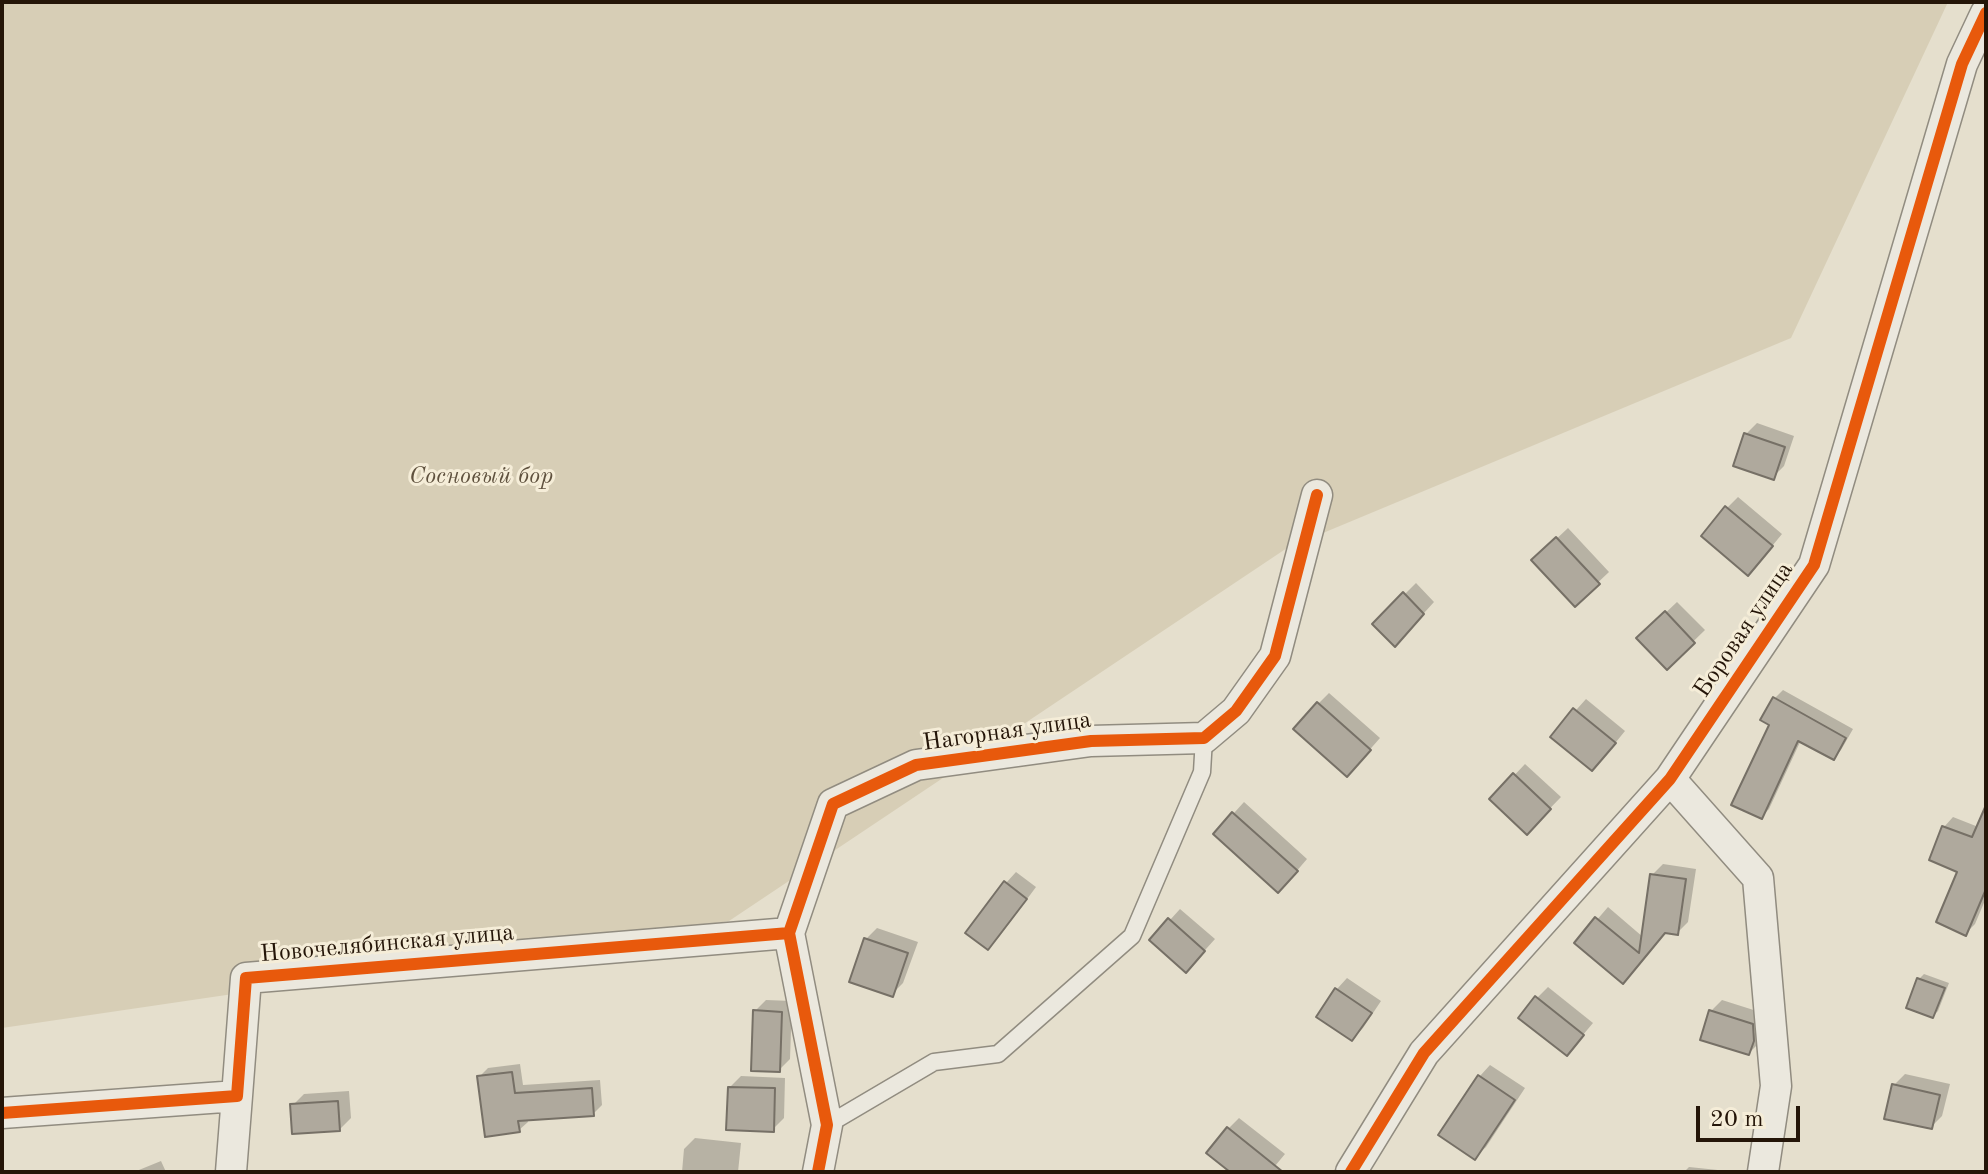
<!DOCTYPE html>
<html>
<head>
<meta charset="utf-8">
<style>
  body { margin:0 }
  #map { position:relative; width:1988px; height:1174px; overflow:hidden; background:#e5dfcd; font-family:"Old Standard TT",serif }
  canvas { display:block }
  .frame { position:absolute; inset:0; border:4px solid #241508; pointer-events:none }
  .scale { position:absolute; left:1696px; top:1106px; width:104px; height:36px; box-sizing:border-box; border:4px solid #241508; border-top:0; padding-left:10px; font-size:24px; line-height:28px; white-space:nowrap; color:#241508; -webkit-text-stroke:6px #f5edd8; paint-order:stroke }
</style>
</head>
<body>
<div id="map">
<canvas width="1988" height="1174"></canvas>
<div class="frame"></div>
<div class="scale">20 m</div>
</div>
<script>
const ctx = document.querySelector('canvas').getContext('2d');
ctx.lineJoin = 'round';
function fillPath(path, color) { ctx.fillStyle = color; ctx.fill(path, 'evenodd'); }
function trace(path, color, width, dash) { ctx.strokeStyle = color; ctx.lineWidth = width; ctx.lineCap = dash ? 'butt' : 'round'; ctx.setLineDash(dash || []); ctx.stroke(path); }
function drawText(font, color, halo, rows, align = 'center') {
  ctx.font = font + ' "Old Standard TT",serif'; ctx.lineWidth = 6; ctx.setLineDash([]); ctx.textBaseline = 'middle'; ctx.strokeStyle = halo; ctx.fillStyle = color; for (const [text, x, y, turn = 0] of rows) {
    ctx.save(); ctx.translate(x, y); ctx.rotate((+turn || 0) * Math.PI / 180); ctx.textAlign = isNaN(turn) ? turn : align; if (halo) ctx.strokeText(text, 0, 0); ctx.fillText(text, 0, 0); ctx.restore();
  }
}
const green = new Path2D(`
  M 2,2 L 1948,2 L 1791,338 L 1287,548 L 729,921 L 2,1028 Z`);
const shadow = new Path2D(`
  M 1757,423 L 1794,436 L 1784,466 L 1773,477 L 1746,434 Z
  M 1738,497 L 1782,534 L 1759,562 L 1727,508 Z
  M 1568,528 L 1609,572 L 1575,604 L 1534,560 Z
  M 1416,583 L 1434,602 L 1406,633 L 1375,624 Z
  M 1677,602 L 1705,630 L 1667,667 L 1639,638 Z
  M 1783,690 L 1853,729 L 1841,750 L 1833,758 L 1801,740 L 1769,809 L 1761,817 L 1772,724 L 1763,719 L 1775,698 Z
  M 1329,693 L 1380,738 L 1358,763 L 1318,704 Z
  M 1586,699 L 1625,731 L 1603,758 L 1553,736 Z
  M 1525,764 L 1561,797 L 1527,832 L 1492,799 Z
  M 1244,802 L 1307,859 L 1289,880 L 1215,834 Z
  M 1953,817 L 1986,830 L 1986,898 L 1975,924 L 1966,933 L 1960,870 L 1944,827 Z
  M 1663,864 L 1696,869 L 1688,922 L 1677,933 L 1666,931 L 1634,970 L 1577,943 L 1608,907 L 1643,937 L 1652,875 Z
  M 1016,872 L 1036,887 L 999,937 L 988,948 L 1006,883 Z
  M 1180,909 L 1215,939 L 1197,959 L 1170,920 Z
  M 877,928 L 918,942 L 903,983 L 892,994 L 866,939 Z
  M 1924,974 L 1949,983 L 1938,1011 L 1933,1016 L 1919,979 Z
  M 1347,978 L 1381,1001 L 1363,1028 L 1352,1039 L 1318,1016 L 1337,989 Z
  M 1548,987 L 1593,1023 L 1577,1042 L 1537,998 Z
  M 766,1000 L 792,1001 L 790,1059 L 779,1070 L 755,1011 Z
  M 1722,1000 L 1763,1013 L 1760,1042 L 1749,1053 L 1711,1011 Z
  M 520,1064 L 523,1085 L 600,1080 L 602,1105 L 593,1114 L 527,1118 L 528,1122 L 519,1130 L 479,1077 L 488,1068 Z
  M 1490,1065 L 1525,1088 L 1486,1147 L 1475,1157 L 1440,1135 L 1480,1076 Z
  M 1905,1074 L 1950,1084 L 1942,1116 L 1931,1127 L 1894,1085 Z
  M 741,1076 L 785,1078 L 784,1118 L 773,1129 L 730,1087 Z
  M 349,1091 L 351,1118 L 340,1129 L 293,1105 L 304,1094 Z
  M 1239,1118 L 1285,1154 L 1270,1172 L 1233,1172 L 1228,1129 Z
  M 695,1138 L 741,1143 L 738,1172 L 682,1172 L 684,1149 Z
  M 161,1161 L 166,1172 L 134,1172 Z
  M 1689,1167 L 1737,1172 L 1684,1172 Z`);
const building = new Path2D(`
  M 1744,433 L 1785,447 L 1774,480 L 1733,466 Z
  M 1725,506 L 1773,546 L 1748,576 L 1701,536 Z
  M 1556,537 L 1600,584 L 1575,607 L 1531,560 Z
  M 1403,592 L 1424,614 L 1395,647 L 1372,624 Z
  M 1665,611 L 1695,643 L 1667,670 L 1636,638 Z
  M 1773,697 L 1846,738 L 1834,760 L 1798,741 L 1762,819 L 1731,805 L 1769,725 L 1760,720 Z
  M 1317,702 L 1371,750 L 1347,777 L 1293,729 Z
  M 1573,708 L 1616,743 L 1592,771 L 1550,737 Z
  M 1513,773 L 1551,809 L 1527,835 L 1489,799 Z
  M 1986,805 L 1986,889 L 1966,936 L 1936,922 L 1957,872 L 1929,860 L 1942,826 L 1972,837 Z
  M 1232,812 L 1298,871 L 1278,893 L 1213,834 Z
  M 1650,874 L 1686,879 L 1678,935 L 1665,933 L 1623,984 L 1574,943 L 1595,917 L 1639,953 Z
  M 1004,881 L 1027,899 L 988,950 L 965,933 Z
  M 1168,918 L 1205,951 L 1186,973 L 1149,940 Z
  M 864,938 L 908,953 L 893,997 L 849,982 Z
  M 1917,978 L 1945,988 L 1933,1018 L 1906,1008 Z
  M 1335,988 L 1372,1013 L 1352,1041 L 1316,1017 Z
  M 1535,996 L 1584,1035 L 1567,1056 L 1518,1018 Z
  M 753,1010 L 782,1012 L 780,1072 L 751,1071 Z
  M 1709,1010 L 1753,1024 L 1754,1041 L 1749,1055 L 1700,1040 Z
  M 512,1072 L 515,1093 L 592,1088 L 594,1116 L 518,1121 L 520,1132 L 485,1137 L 477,1076 Z
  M 1478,1075 L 1515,1100 L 1475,1160 L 1438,1135 Z
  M 1892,1084 L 1940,1095 L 1932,1129 L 1884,1119 Z
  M 728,1087 L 775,1088 L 774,1132 L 726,1130 Z
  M 338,1101 L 340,1131 L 292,1134 L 290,1104 Z
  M 1227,1127 L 1283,1172 L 1230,1172 L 1206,1153 Z`);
const lane = new Path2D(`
  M 827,1125 L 934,1062 L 998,1054 L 1132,936 L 1202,772 L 1204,738`);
const street = new Path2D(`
  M 1670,779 L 1758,878 L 1776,1086 L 1763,1172
  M 2,1113 L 237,1096 L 246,978 L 789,933
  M 231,1172 L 237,1096
  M 818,1172 L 827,1125 L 789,933 L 833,804 L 916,765 L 1091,741 L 1204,738 L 1236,711 L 1275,656 L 1317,495
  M 1351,1172 L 1424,1053 L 1670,779 L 1814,565 L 1962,64 L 1986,13`);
const cycleway = new Path2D(`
  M 2,1113 L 237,1096 L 246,978 L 789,933
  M 818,1172 L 827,1125 L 789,933 L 833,804 L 916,765 L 1091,741 L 1204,738 L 1236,711 L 1275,656 L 1317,495
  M 1351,1172 L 1424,1053 L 1670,779 L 1814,565 L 1962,64 L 1986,13`);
const parkNames = [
  ["Сосновый бор",481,477]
];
const streetNames = [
  ["Боровая улица",1744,630,-56],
  ["Нагорная улица",1007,732,-8],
  ["Новочелябинская улица",387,944,-5]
];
fillPath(green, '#d7ceb6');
fillPath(shadow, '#0003');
fillPath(building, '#afa99d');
trace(building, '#767066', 2);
trace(lane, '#918c80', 19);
trace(street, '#918c80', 33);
trace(lane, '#ebe8de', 16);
trace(street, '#ebe8de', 30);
trace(cycleway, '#e8590c', 12);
drawText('italic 24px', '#5f513e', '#f5edd8', parkNames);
drawText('24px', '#241508', '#f5edd8', streetNames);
</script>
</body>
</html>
